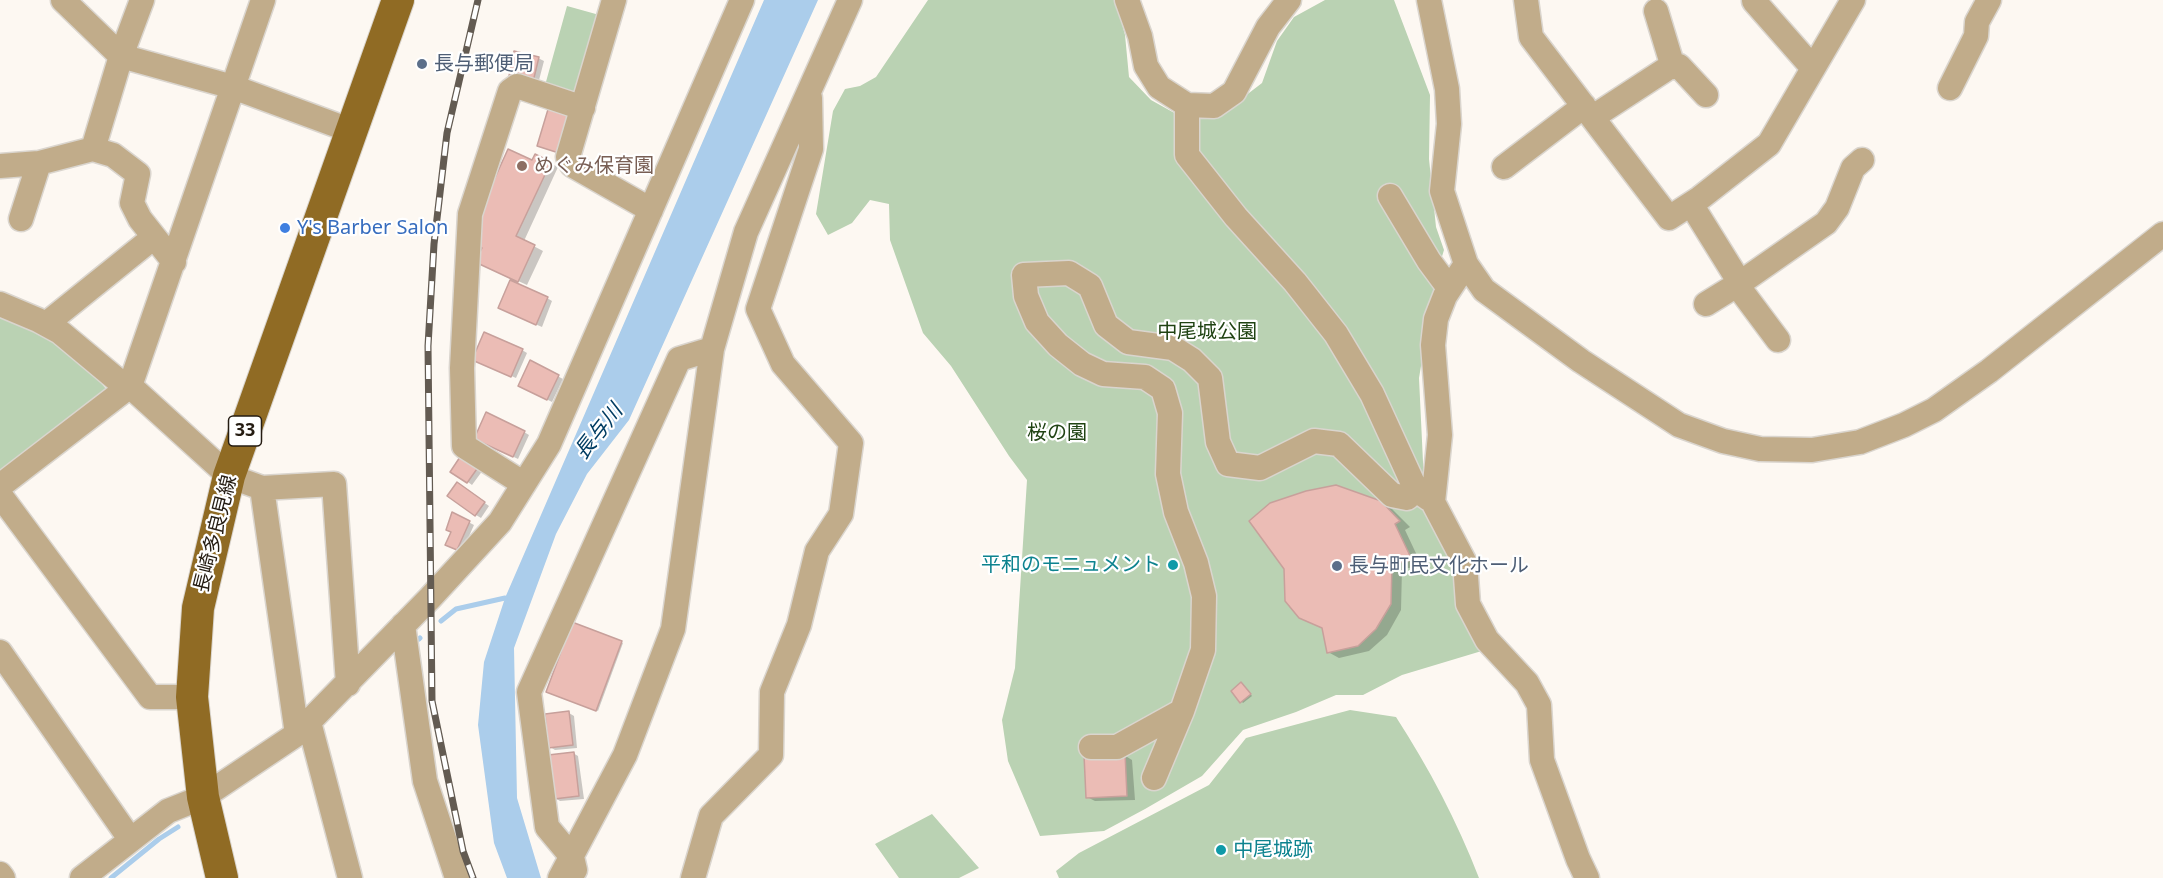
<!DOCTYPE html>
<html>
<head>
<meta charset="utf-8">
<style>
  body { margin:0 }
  canvas { display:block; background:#fdf8f2 }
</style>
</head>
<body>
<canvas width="2163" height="878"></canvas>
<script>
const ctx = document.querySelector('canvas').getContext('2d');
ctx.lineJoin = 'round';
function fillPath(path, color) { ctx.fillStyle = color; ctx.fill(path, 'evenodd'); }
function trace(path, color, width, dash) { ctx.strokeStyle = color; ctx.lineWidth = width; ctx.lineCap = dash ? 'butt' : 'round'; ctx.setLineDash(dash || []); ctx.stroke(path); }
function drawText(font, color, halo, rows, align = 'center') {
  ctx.font = font + ' "Noto Sans","Noto Sans JP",sans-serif'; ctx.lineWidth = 4.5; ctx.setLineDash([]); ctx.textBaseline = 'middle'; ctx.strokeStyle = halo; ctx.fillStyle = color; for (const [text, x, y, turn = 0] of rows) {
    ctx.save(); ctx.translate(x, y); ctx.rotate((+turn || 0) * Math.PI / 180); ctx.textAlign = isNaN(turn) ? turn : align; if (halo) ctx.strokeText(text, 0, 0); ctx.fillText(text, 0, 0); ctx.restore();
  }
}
const green = new Path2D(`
  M 928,0 L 1116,0 L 1125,35 L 1129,77 L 1151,100 L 1178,115 L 1232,106 L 1262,83 L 1277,41 L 1294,17 L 1325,0 L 1394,0 L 1430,95 L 1429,159 L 1436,227 L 1444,250 L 1436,276 L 1419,378 L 1424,483 L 1475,585 L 1485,650 L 1402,675 L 1363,695 L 1336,695 L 1296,712 L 1243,730 L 1202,776 L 1145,809 L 1104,831 L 1040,836 L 1008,761 L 1002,720 L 1015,668 L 1027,480 L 1009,456 L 951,366 L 923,333 L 890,240 L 889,204 L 870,200 L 852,223 L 828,235 L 816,214 L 833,111 L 845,89 L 860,86 L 876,77 Z
  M 567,6 L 603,16 L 580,99 L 544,89 Z
  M 0,315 L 64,342 L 108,391 L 0,474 Z
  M 1350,710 L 1396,717 C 1429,768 1457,821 1479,878 L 1059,878 L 1056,871 L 1079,853 L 1209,785 L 1246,738 Z
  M 932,814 L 979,868 L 959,878 L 899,878 L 875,844 Z`);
const water = new Path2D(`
  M 764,0 L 818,0 L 629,420 L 587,474 L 556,534 L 514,648 L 517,798 L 541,878 L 507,878 L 494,843 L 478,725 L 484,662 L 505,598 Z`);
const shadow = new Path2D(`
  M 538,58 L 544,61 L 538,84 L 515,79 Z
  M 533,162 L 550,163 L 558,167 L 524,241 L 543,251 L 527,285 L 485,266 Z
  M 547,298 L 552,301 L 542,327 L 505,311 Z
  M 522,350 L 527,353 L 516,378 L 479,362 Z
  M 531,362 L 563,379 L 552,402 L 519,385 Z
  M 524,432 L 529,435 L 518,459 L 481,441 Z
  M 467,459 L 483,470 L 472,485 L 468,482 Z
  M 462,487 L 489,506 L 481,518 L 476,515 Z
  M 1380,502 L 1392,509 L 1410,527 L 1405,530 L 1422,566 L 1402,569 L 1401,610 L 1387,635 L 1369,651 L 1339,658 L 1328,652 L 1324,629 L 1300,617 Z
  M 453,514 L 474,525 L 462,552 L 447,544 L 453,532 Z
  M 621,642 L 623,643 L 598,711 L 549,693 Z
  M 1243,685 L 1252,696 L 1243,703 L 1233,692 Z
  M 569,713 L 574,716 L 577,748 L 555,750 L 550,747 Z
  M 573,753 L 578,756 L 584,799 L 560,801 L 555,798 Z
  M 1124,755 L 1132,760 L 1135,800 L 1095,801 L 1087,797 Z`);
const stream = new Path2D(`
  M 441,621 L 456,609 L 505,598
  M 419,639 L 420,638
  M 111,878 L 159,839 L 178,827`);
const building = new Path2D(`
  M 514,51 L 539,57 L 533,82 L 509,76 Z
  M 549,106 L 574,114 L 562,154 L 537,146 Z
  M 508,149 L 532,160 L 535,154 L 551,162 L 516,236 L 535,245 L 518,282 L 475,262 L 482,248 L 472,243 L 479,213 Z
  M 510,280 L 548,297 L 536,325 L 498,308 Z
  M 484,332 L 523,349 L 511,377 L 472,360 Z
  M 530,360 L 559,375 L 547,400 L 518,386 Z
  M 486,412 L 525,431 L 513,457 L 474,439 Z
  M 462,454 L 479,466 L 467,483 L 450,472 Z
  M 457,482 L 485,502 L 475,516 L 447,496 Z
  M 1336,485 L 1381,501 L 1400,521 L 1395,524 L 1412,560 L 1392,564 L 1391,604 L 1376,629 L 1358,646 L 1327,653 L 1322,628 L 1299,618 L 1285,601 L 1284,569 L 1249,521 L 1270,503 L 1306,491 Z
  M 452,512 L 470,521 L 457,550 L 445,545 L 451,532 L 446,530 Z
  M 572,622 L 622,641 L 596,711 L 546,692 Z
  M 1241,682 L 1251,694 L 1240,703 L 1231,691 Z
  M 569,711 L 573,745 L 548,748 L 545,714 Z
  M 574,752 L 579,796 L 554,799 L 548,755 Z
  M 1125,753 L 1127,796 L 1086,798 L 1084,755 Z`);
const minor = new Path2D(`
  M 63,0 L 121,56 L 233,87 L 352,131
  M 142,0 L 121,56 L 93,149 L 113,155 L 138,174 L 132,203 L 140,219 L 174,262
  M 614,0 L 568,157 L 572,165 L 651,210
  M 1127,0 L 1140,36 L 1146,66 L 1159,87 L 1187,105 L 1214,106 L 1234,92 L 1268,27 L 1289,0
  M 1429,0 L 1447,89 L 1449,124 L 1442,191 L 1466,264 L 1445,296 L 1436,319 L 1433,345 L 1440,435 L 1433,502 L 1465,563 L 1468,604 L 1487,640 L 1527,683 L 1539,705 L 1542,760 L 1578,859 L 1587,878
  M 1526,0 L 1531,37 L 1669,218 L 1700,198 L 1769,144 L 1853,0
  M 1754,1 L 1812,67
  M 1656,11 L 1673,67
  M 1950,88 L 1976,36 L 1977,22 L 1989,0
  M 1187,105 L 1187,155 L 1236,217 L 1295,282 L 1336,334 L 1372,394 L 1416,490 L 1429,499
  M 1593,117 L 1668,68 L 1679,66 L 1706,95
  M 0,166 L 39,163
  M 1504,167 L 1584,106
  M 1390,196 L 1429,261 L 1449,288
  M 1691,204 L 1740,283 L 1706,304
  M 21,219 L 39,163 L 93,149
  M 1466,264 L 1484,290 L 1581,361 L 1679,425 L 1723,441 L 1760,449 L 1812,450 L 1860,442 L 1904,425 L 1934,410 L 1989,371 L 2163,234
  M 1740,283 L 1826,223 L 1837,208 L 1853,168 L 1862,160
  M 1737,285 L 1778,340
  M 0,304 L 38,320 L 60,332 L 127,388
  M 46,324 L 154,237
  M 130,386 L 229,476 L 262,488 L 334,484 L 348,684
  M 524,484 L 464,446 L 462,368 L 470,214 L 510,91 L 517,86 L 583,108
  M 0,486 L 130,386 L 263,0
  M 262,488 L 297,734
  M 0,495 L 150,697 L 192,697
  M 403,625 L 425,781 L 457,878
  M 0,652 L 130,839
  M 309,722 L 350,878
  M 1091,747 L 1117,747 L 1182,711
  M 1154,778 L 1182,711 L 1203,650 L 1204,596 L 1196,563 L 1176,512 L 1168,474 L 1170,413 L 1163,389 L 1145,377 L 1103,374 L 1082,364 L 1058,345 L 1037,322 L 1026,296 L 1024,275 L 1069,273 L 1090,286 L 1106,325 L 1128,342 L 1173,348 L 1192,360 L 1210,378 L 1218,442 L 1228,464 L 1260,468 L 1314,441 L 1339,444 L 1392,495 L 1407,498 L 1416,490
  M 575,870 L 572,857 L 547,827 L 529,692 L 679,359 L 712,349
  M 0,874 L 3,878
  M 82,878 L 168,811 L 203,797 L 297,734 L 430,598 L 500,522 L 549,444 L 742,0
  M 560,878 L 625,755 L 673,629 L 712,349 L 746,232 L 850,0
  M 693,878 L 711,816 L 771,755 L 772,692 L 799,625 L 817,551 L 841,514 L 851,443 L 783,364 L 758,309 L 811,149 L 810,98`);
const major = new Path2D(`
  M 222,878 L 203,797 L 192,697 L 198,608 L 229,476 L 398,0`);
const rail = new Path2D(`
  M 473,878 L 463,851 L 432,701 L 428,346 L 434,244 L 447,133 L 478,0`);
const markers = [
  [422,64,6,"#5c6f8a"],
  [522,166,6,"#8d6e63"],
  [285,228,6,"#3f7fe0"],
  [1173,565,6,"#0f9aa8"],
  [1337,566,6,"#5c6f8a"],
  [1221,850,6,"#0f9aa8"]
];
const shields = [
  [245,431,33]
];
const shieldNames = [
  ["33",245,431]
];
const serviceNames = [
  ["長与郵便局",434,64],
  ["長与町民文化ホール",1349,566]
];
const educationNames = [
  ["めぐみ保育園",534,166]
];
const shopNames = [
  ["Y's Barber Salon",297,228]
];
const parkNames = [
  ["中尾城公園",1207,332],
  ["桜の園",1057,433]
];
const streetNames = [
  ["長崎多良見線",216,534,-76]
];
const cultureNames = [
  ["平和のモニュメント",1161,565],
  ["中尾城跡",1233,850,"left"]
];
const waterNames = [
  ["長与川",599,432,-52]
];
fillPath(green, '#bad2b3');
fillPath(water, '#abcdeb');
fillPath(shadow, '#0003');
trace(stream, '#abcdeb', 5);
fillPath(building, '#ebbcb5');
trace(building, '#c7a09b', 1.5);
trace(minor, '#dad5ce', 27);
trace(major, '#dad5ce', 34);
trace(minor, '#c1ac8a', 24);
trace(major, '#906b24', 32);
trace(rail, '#635b52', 7);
trace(rail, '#fff', 4.5, [14]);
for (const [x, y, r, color] of markers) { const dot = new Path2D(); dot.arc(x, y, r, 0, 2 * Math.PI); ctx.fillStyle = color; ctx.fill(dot); trace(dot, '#fff', 2); }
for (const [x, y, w] of shields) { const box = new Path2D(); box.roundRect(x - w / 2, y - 15, w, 30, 4.5); ctx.fillStyle = '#fff'; ctx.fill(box); trace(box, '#251c12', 1.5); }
drawText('bold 18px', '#251c12', null, shieldNames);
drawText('20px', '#4e5e75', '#fff', serviceNames, 'left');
drawText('20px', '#785e54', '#fff', educationNames, 'left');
drawText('20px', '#366cbe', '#fff', shopNames, 'left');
drawText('20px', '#204313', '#fff', parkNames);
drawText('20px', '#251c12', '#fff', streetNames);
drawText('20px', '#0d838f', '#fff', cultureNames, 'right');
drawText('italic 21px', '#013c62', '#fff', waterNames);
</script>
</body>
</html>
